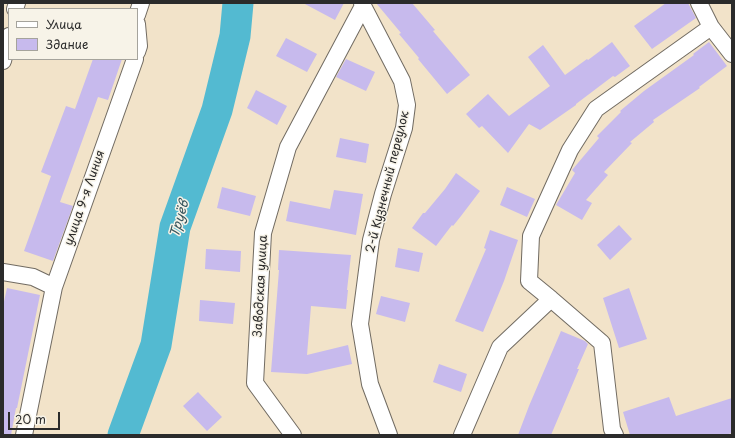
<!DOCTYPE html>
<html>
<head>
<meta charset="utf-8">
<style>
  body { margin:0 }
  #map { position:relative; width:735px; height:438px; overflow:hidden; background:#f2e3c9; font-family:"Playpen Sans",sans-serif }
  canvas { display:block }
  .frame { position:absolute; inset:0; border:4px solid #2b2b2b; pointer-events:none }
  .legend { position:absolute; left:8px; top:8px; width:130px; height:52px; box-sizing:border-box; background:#f7f3e8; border:1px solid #a5a39c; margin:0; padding:5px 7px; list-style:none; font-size:12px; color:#2b2b2b }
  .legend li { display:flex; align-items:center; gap:8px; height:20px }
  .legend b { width:20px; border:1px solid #a5a39c }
  .scale { position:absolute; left:8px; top:412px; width:52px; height:18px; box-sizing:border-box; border:2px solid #2b2b2b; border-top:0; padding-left:5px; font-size:12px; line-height:14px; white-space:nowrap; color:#2b2b2b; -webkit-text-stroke:3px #f7f3e8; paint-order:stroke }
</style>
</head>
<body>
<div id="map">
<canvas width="735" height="438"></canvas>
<div class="frame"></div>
<ul class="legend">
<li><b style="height:5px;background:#fff"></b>Улица</li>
<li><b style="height:11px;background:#c7baed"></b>Здание</li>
</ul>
<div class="scale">20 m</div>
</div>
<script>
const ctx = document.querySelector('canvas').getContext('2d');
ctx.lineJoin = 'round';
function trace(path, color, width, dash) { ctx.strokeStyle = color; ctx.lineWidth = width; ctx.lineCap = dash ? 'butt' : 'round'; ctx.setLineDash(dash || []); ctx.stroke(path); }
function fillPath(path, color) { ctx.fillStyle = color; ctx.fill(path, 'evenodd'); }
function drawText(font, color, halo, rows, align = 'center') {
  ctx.font = font + ' "Playpen Sans",sans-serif'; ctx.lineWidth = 3; ctx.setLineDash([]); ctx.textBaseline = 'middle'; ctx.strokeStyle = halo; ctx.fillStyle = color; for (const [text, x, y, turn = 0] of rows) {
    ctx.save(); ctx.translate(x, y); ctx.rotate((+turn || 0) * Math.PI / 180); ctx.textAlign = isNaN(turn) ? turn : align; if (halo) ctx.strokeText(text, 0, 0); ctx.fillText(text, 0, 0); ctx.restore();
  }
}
const river = new Path2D(`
  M 123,435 L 156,345 L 175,227 L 217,110 L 235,36 L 238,3`);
const building = new Path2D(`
  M 303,3 L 344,3 L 335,20 Z
  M 376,3 L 412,3 L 435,30 L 433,31 L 470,75 L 447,94 L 418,59 L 419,58 L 399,34 L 401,33 Z
  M 666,3 L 688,3 L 696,18 L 652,49 L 634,26 Z
  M 286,38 L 317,54 L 307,72 L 276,56 Z
  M 612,42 L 630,66 L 615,77 L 613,76 L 576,104 L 576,105 L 540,130 L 529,124 L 508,153 L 482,126 L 479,128 L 466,114 L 488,94 L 509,116 L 550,86 L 528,57 L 543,45 L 565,75 L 587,59 L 588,60 Z
  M 709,42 L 727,66 L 699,87 L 700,88 L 653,120 L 654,122 L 630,142 L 632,143 L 604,172 L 608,175 L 586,200 L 592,203 L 582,220 L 556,205 L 575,173 L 572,170 L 599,138 L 597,136 L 621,112 L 620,111 L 644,91 L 694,55 L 693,54 Z
  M 93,59 L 122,59 L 108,100 L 98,97 L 60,202 L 73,206 L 53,261 L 24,251 L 51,176 L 41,172 L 66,106 L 75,109 Z
  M 346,59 L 375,72 L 366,91 L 336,77 Z
  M 256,90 L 287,106 L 277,125 L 247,108 Z
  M 340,138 L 369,144 L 366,163 L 336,157 Z
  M 456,173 L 480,191 L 461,216 L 453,226 L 452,225 L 436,246 L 412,228 L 423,213 L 425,213 L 445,189 Z
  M 222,187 L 256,196 L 250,216 L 217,208 Z
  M 507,187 L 535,199 L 527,217 L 500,205 Z
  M 334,190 L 363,194 L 356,235 L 286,221 L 290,201 L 330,209 Z
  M 619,225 L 632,239 L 610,260 L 597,245 Z
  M 490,230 L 518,240 L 504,281 L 483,332 L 455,321 L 486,249 L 484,248 Z
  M 398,248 L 423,253 L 419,272 L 395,267 Z
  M 206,249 L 241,251 L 240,272 L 205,269 Z
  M 279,250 L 351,255 L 347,290 L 348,290 L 346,309 L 311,306 L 307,355 L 348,345 L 352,364 L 307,374 L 271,372 L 279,270 L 278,270 Z
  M 7,288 L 40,295 L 17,408 L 16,408 L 11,435 L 3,435 L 3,306 Z
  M 629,288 L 647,339 L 619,348 L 603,298 Z
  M 381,296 L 410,303 L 405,322 L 376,314 Z
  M 200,300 L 235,303 L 233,324 L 199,321 Z
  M 561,331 L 585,341 L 588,344 L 577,369 L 579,369 L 551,435 L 518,435 L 529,406 Z
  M 439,364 L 467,374 L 461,392 L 433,382 Z
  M 198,392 L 222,417 L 207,431 L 183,406 Z
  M 669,397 L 676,416 L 732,398 L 732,433 L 725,435 L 630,435 L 623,412 Z`);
const street = new Path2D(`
  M 699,3 L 711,27 L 732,54
  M 363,6 L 402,81 L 407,105 L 404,128 L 383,194 L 371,240 L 360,324 L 370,384 L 389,435
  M 15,9 L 17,3
  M 137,15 L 141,3
  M 137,24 L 139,46 L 137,52
  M 3,61 L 9,36
  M 3,272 L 33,277 L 54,287 L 135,59
  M 24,435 L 54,287
  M 293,435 L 255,383 L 263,233 L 288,147 L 363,6 L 362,3
  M 462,435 L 500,347 L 551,299
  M 615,435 L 612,429 L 602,343 L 551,299 L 529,281 L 531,236 L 570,150 L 596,109 L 711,27`);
const streetNames = [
  ["2-й Кузнечный переулок",388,182,-76],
  ["улица 9-я Линия",85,198,-71],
  ["Заводская улица",261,286,-87]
];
const waterNames = [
  ["Труёв",180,219,-74]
];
trace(river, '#53bad1', 31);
fillPath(building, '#c7baed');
trace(street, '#716b62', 18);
trace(street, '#fff', 16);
drawText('12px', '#2b2b2b', '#f7f3e8', streetNames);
drawText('italic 13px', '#37565d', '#f7f3e8', waterNames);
</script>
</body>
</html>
